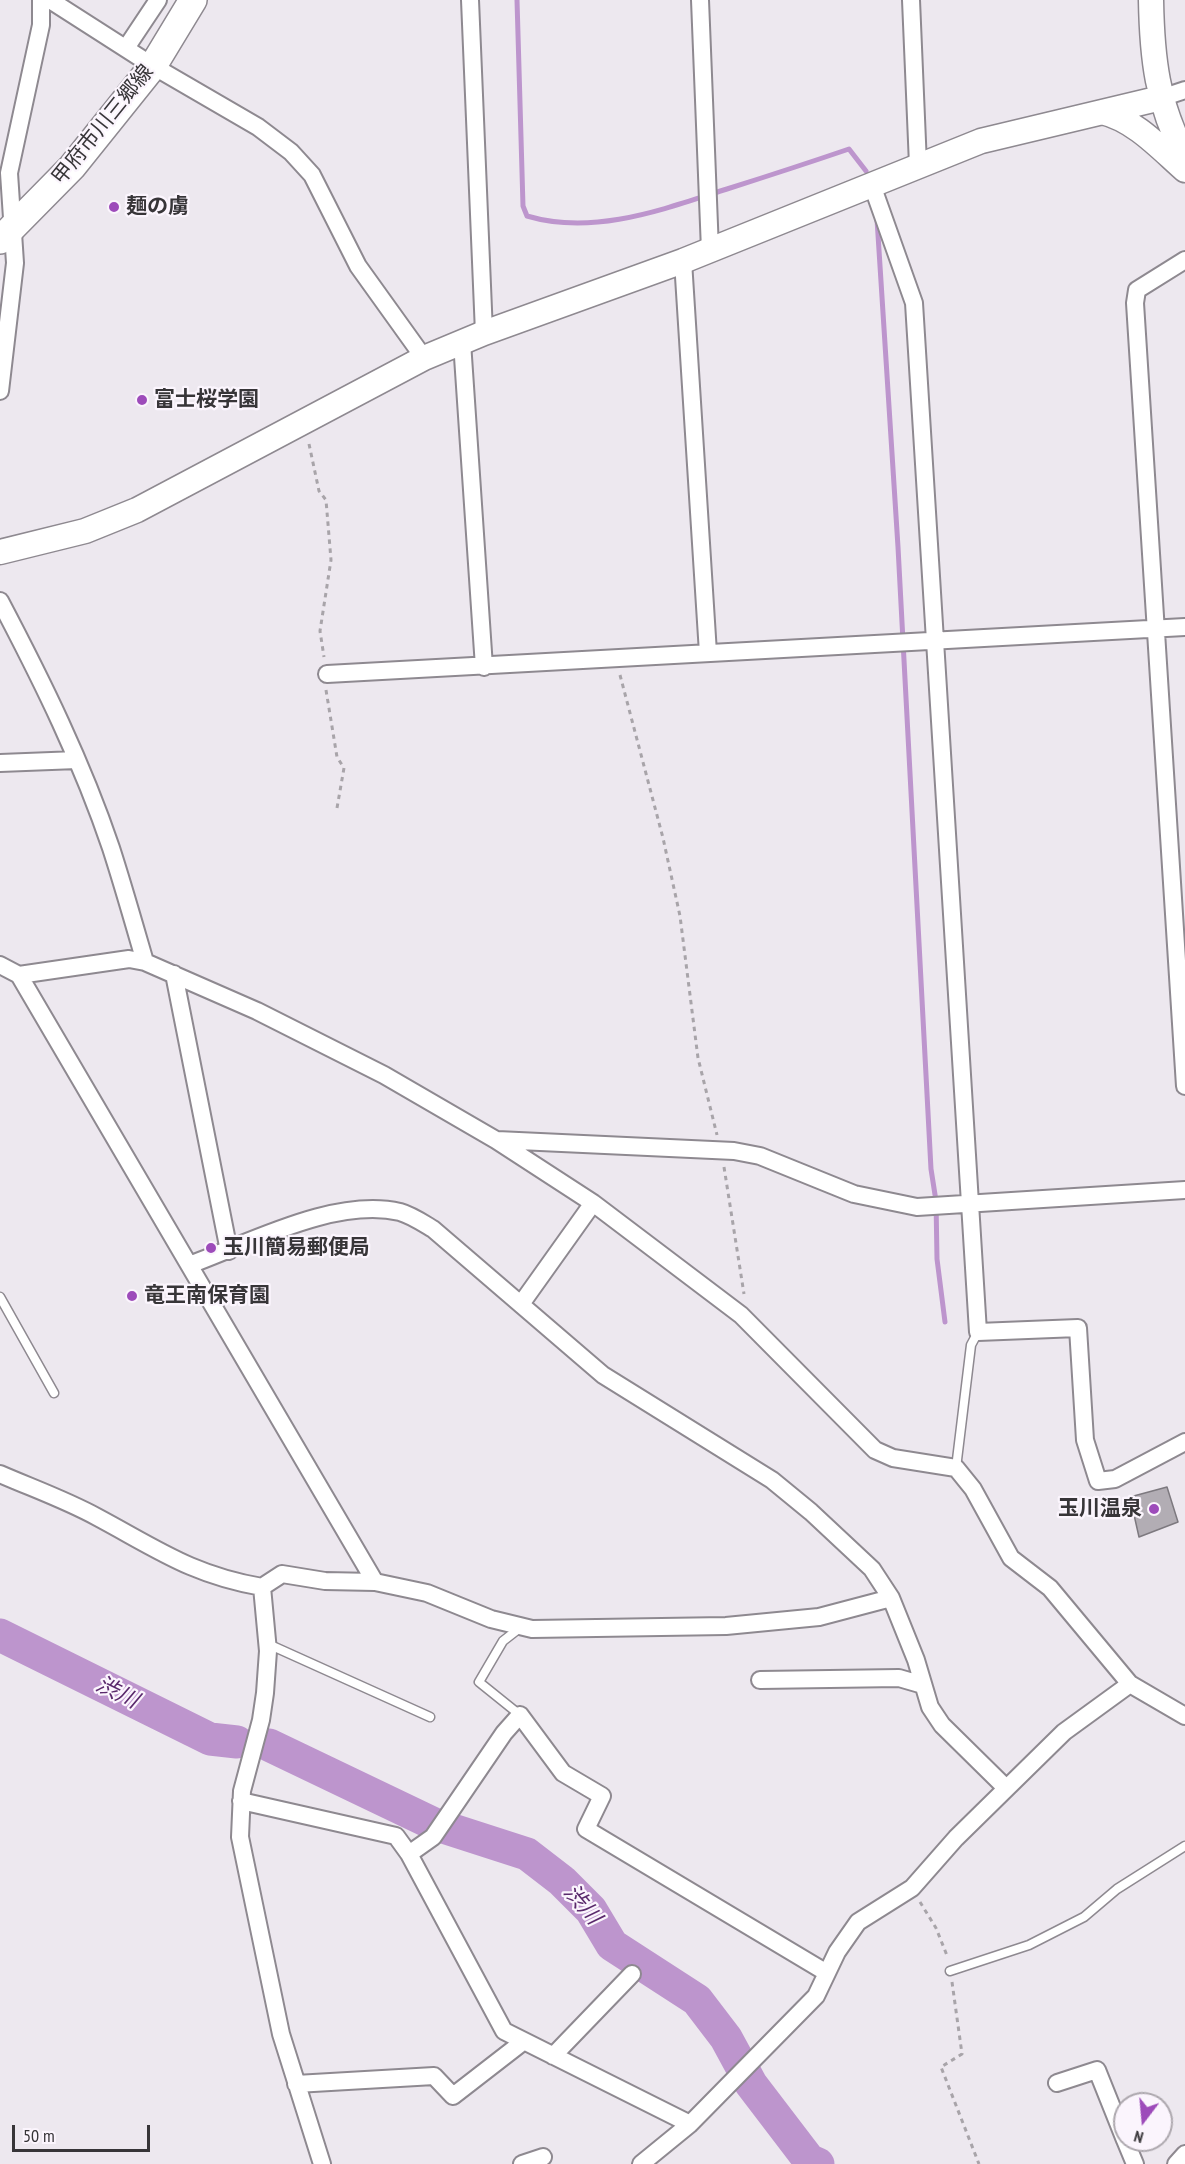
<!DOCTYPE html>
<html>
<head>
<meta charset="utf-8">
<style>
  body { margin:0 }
  #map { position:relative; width:1185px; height:2164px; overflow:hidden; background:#ede8ef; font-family:"PT Sans Narrow",sans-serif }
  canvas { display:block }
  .north { position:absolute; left:1113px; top:2092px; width:60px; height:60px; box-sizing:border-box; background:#fbf5fd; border:2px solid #ada8ae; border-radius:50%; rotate:196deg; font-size:16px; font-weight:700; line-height:24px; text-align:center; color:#373538 }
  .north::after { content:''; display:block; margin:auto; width:21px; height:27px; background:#9d4bba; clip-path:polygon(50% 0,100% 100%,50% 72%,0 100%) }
  .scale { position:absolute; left:12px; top:2125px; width:138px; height:27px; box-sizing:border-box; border:3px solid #373538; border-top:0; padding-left:8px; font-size:18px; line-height:21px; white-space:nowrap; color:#373538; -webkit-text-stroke:4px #fbf5fd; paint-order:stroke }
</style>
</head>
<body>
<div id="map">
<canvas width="1185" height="2164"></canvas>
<div class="north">N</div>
<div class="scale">50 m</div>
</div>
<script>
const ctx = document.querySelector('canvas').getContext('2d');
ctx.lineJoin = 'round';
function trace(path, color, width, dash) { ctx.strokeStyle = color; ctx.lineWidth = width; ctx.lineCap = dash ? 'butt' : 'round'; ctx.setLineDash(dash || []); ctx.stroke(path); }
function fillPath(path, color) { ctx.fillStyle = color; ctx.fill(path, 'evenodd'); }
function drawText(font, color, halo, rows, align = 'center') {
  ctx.font = font + ' "PT Sans Narrow","Noto Sans JP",sans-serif'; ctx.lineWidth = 4.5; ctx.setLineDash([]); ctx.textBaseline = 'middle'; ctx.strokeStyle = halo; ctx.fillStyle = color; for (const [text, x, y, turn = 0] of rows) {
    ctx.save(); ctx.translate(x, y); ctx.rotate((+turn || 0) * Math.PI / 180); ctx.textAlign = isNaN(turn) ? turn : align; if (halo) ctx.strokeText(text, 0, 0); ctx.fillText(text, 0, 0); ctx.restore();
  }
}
const stream = new Path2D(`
  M 517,0 L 523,206 L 527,216 C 594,236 664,209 727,189 C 768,176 808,163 849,149 L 866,171
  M 877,219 L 898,547 L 931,1169 L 936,1201 L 937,1259 L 945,1322`);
const river = new Path2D(`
  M 0,1635 L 210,1739 L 237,1742
  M 269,1745 L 434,1824 L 527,1854 L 562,1881 L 591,1910 L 612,1945 L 697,2000 L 726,2038 L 751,2084 L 809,2160 L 818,2164`);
const building = new Path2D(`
  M 1167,1487 L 1178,1522 L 1139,1537 L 1130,1497 Z`);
const path = new Path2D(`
  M 309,444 L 319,491 L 326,500 L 331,560 L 320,631 L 324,657
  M 620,675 L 663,838 L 680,916 L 698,1058 L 717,1135
  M 326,690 L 337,757 L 344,768 L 337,808
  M 724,1167 L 744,1294
  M 920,1902 L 936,1928 L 948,1958
  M 952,1982 L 962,2054 L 941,2067 L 979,2164`);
const lane = new Path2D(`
  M 0,1297 L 54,1393
  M 956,1468 L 971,1345 L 978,1332
  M 268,1644 L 430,1717
  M 520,1715 L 479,1682 L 503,1641 L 521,1627
  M 950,1971 L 1029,1945 L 1084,1917 L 1117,1889 L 1185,1846`);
const street = new Path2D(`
  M 50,0 L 153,66 L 258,127 L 291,152 L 312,175 L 358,266 L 424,358
  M 470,0 L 484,333
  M 700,0 L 710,250
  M 911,0 L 918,165
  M 126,48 L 158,0
  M 1161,98 L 1185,90
  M 872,185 L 914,303 L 978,1332 L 1078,1328 L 1085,1440 L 1098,1481 L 1115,1479 L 1185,1442
  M 1185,260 L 1137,290 L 1135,303 L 1185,1086
  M 683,261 L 708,653
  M 462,342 L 484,667
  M 0,391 L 15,263 L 9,173 L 41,25 L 41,0
  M 0,601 C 42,681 82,762 111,848 C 123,885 134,924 145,962
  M 327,674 L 1185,627
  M 0,763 L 77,760
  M 0,965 L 19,975 L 129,959 L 145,962 L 257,1011 L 384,1075 L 496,1140 L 593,1203 L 741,1315 L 875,1450 L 893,1458 L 956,1468 L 973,1489 L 1011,1558 L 1050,1588 L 1130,1684 L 1185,1716
  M 174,974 L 229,1251
  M 19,975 L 375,1582
  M 497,1140 L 734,1151 L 760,1156 L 854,1194 L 917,1207 L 1185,1190
  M 189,1265 C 250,1243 335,1197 400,1212 C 411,1215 423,1223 433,1229 L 603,1375 L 772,1480 L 811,1512 L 872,1569 L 891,1598 L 916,1660 L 930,1707 L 942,1725 L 1006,1788
  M 521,1304 L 593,1203
  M 0,1474 C 32,1488 66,1500 97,1517 C 157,1549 192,1575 262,1587 L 282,1574 L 325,1581 L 375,1582 L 427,1593 L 491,1619 L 532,1629 L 726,1626 L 819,1617 L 891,1598
  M 262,1587 L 268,1651 L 265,1693 L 261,1720 L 242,1791 L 240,1837 L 281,2034 L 322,2164
  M 760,1680 L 899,1678 L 923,1685
  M 241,1801 L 396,1836 L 409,1854 L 504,2031 L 690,2124
  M 409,1854 L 433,1837 L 504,1733 L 520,1715 L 563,1773 L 602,1796 L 586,1829 L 827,1973
  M 553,2056 L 632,1974
  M 1057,2083 L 1097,2070 L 1125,2140
  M 296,2084 L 434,2076 L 453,2096 L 524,2041
  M 1125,2140 L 1135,2164
  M 522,2164 L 543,2157
  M 641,2164 L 690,2124 L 816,1996 L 837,1952 L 858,1922 L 912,1888 L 956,1838 L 1064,1732 L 1130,1684
  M 1176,2164 L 1185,2154`);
const secondary = new Path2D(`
  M 1151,0 C 1152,58 1157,104 1185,156
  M 1102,112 C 1135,120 1160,148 1185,170
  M 0,552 L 85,531 L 137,510 L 424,358 L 484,333 L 683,261 L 981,141 L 1161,98`);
const primary = new Path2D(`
  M 0,240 L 72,167 L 153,66 L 193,0`);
const markers = [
  [114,207,6,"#9d4bba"],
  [142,400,6,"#9d4bba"],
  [211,1248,6,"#9d4bba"],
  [132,1296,6,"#9d4bba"],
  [1154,1509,6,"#9d4bba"]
];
const streetNames = [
  ["甲府市川三郷線",103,125,-51]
];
const poiNames = [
  ["麺の虜",126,207],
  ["富士桜学園",154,400],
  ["玉川簡易郵便局",223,1248],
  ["竜王南保育園",144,1296],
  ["玉川温泉",1142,1509,"right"]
];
const waterNames = [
  ["渋川",117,1693,26],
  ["渋川",582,1905,50]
];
trace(stream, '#bd95cd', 5);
trace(river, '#bd95cd', 33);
fillPath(building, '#b2adb4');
trace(building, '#7d797f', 1.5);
trace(lane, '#8e8990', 11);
trace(street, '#8e8990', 20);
trace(secondary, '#8e8990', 27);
trace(primary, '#8e8990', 30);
trace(path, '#a8a4a9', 3, [4.5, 4.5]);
trace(lane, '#fff', 8);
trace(street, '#fff', 16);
trace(secondary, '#fff', 24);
trace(primary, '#fff', 27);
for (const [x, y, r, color] of markers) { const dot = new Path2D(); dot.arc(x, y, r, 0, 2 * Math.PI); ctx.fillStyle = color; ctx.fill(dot); trace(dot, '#fbf5fd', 2); }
drawText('21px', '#373538', '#fbf5fd', streetNames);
drawText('bold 21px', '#373538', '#fbf5fd', poiNames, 'left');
drawText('italic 22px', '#5a296c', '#fbf5fd', waterNames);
</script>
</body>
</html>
